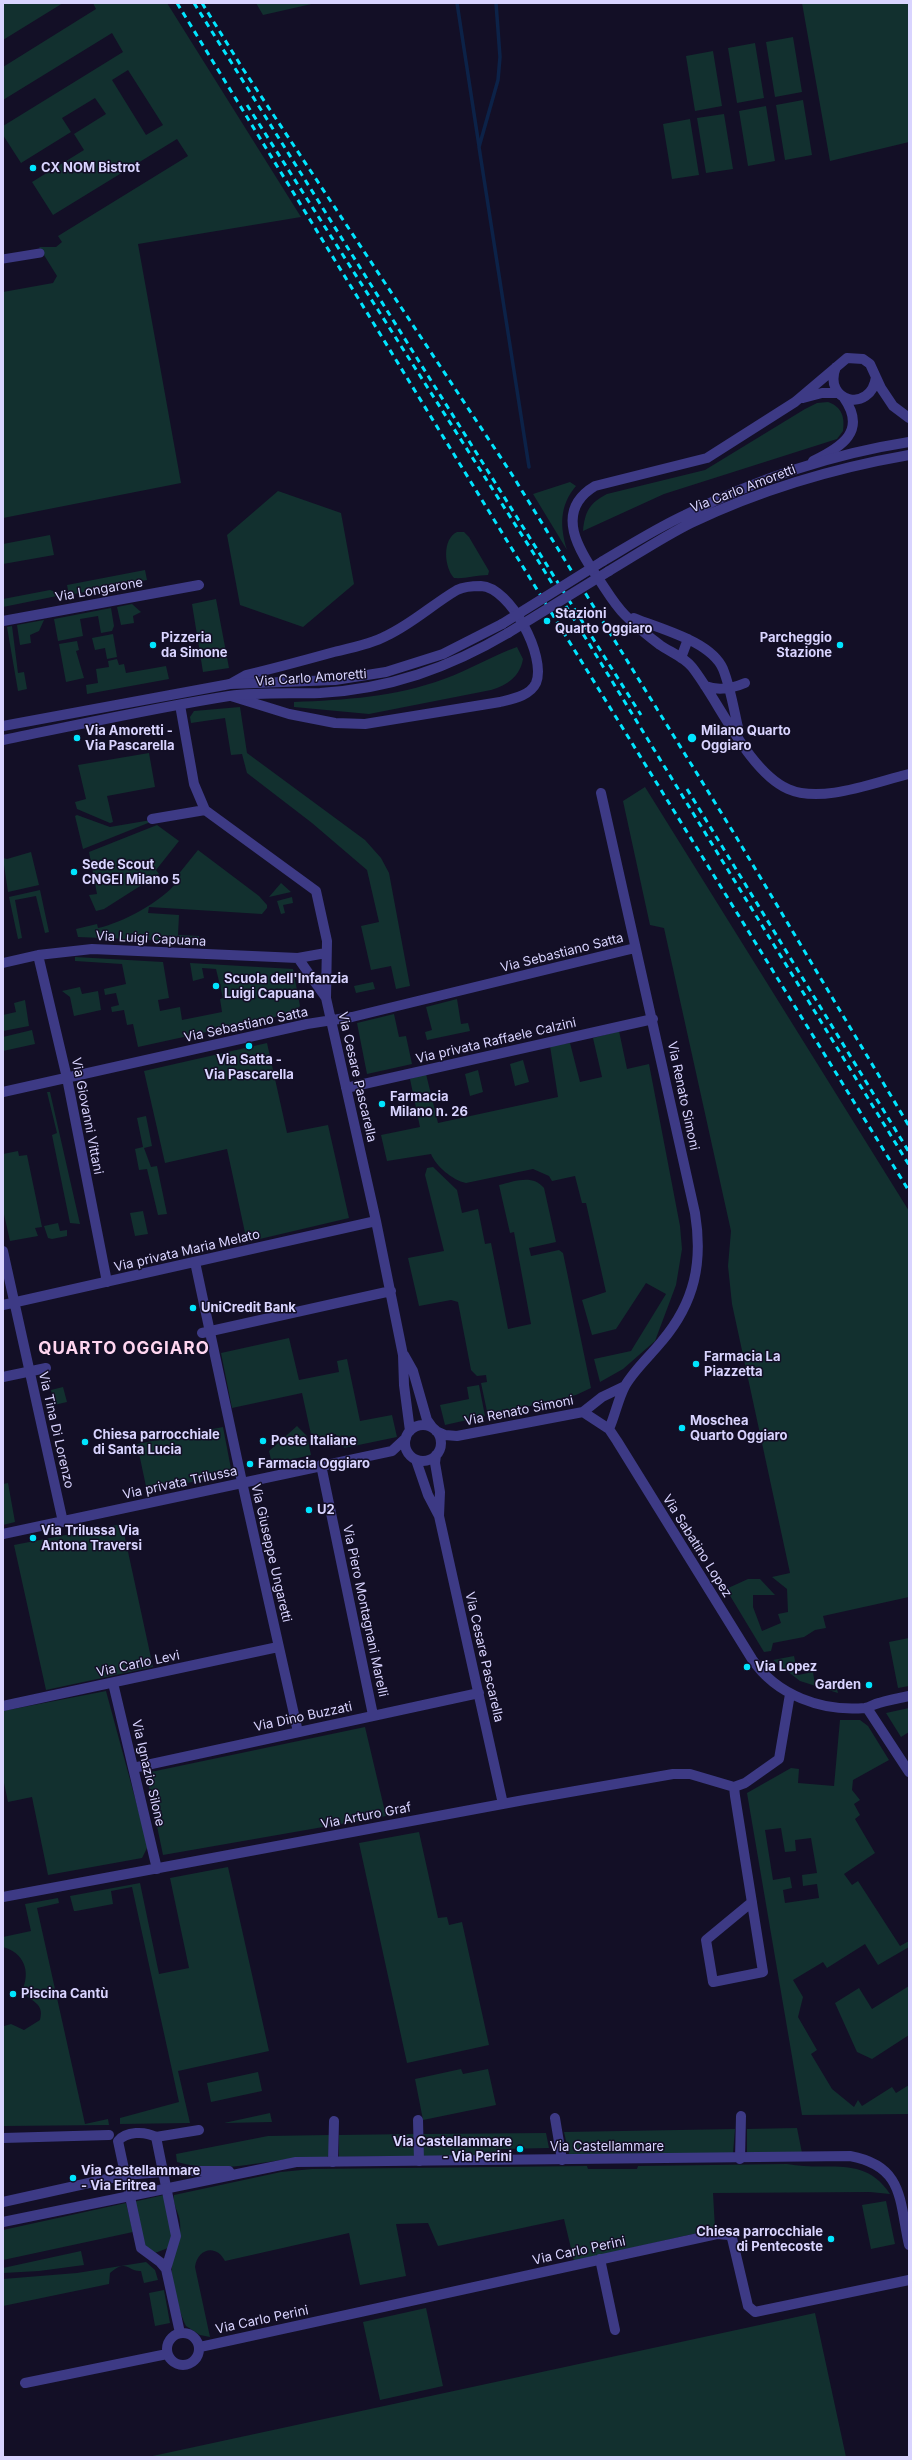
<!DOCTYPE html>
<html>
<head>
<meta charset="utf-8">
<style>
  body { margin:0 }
  #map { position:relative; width:912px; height:2460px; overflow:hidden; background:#130f26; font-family:Inter,sans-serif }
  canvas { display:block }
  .frame { position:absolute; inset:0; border:4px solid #d9d4ff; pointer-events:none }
</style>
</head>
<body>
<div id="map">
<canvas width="912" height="2460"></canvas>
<div class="frame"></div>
</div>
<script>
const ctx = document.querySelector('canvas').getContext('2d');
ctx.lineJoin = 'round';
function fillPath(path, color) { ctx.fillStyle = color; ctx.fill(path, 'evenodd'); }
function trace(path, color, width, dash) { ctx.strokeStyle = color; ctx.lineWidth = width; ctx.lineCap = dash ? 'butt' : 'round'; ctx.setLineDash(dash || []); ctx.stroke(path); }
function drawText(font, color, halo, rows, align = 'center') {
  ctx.font = font + ' Inter,sans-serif'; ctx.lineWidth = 3; ctx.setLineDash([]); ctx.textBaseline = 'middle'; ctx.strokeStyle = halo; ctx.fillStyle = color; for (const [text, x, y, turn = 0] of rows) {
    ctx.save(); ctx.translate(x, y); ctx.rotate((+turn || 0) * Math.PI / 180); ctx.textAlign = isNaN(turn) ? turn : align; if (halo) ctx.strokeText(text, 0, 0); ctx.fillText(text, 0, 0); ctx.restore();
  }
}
const green = new Path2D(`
  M 3,3 L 63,3 L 3,40 Z
  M 93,3 L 167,3 L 301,217 L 138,244 L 181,483 L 3,518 L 3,292 L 53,283 L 57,276 L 39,247 L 56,247 L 62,242 L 58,236 L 188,156 L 177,139 L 53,215 L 32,182 L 84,150 L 74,134 L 106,114 L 95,98 L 62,118 L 71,132 L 21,163 L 3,135 L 3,126 L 123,52 L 112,33 L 3,100 L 3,67 L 96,9 ZM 128,70 L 163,125 L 146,135 L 112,80 Z
  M 256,3 L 316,3 L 263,15 Z
  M 802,3 L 909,3 L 909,142 L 830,161 Z
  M 793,37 L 802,92 L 775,97 L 766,42 Z
  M 755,43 L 764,98 L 737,103 L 728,48 Z
  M 713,51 L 722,106 L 695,111 L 686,56 Z
  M 803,100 L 812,155 L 785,160 L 776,105 Z
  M 766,106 L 775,161 L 748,166 L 739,111 Z
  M 724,114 L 733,169 L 706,173 L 697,118 Z
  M 690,119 L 699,175 L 672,179 L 663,124 Z
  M 828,402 C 842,407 845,417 843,431 L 837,439 L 664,494 L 583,531 C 585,512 589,503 607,494 L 705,470 L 805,409 L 817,403 Z
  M 570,482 L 576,486 C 559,506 560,527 567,550 L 533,494 Z
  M 278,491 L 341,513 L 354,584 L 303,627 L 240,605 L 227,535 Z
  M 457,532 L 464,532 L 469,537 L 489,571 L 488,575 C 477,575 465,579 454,578 C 444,567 442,539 457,532 Z
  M 50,535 L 54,555 L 3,564 L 3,544 Z
  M 145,570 L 147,580 L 69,595 L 67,585 Z
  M 50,590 L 56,592 L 57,596 L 3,607 L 3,599 Z
  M 216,599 L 229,668 L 203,672 L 192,604 Z
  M 132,604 L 141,612 L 133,616 L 134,623 L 121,625 L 117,607 Z
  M 111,608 L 114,626 L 112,631 L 101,633 L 98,616 L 80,619 L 83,636 L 58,641 L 54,619 Z
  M 44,620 L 39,631 L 30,635 L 31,643 L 20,645 L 17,625 Z
  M 12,626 L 18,673 L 24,672 L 27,689 L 18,691 L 7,627 Z
  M 113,634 L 117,657 L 107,659 L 105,648 L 95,650 L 92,638 Z
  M 77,641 L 79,650 L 76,651 L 84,678 L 66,682 L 59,644 Z
  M 517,647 L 523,659 C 520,676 508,685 491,690 L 369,714 L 294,707 L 294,702 C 345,700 395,697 444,679 C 469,670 492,656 517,647 Z
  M 117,659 L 119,665 L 124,664 L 126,673 L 166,666 L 169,679 L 87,694 L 86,685 L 98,683 L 96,669 L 109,667 L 108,661 Z
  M 240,707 L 247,753 L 365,840 L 381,858 L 389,873 L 410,986 L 396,989 L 391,966 L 371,970 L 361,926 L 379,922 L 367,870 L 312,823 L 247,773 L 242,754 L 231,755 L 225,718 L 191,723 L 190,717 L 194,711 Z
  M 149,753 L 155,787 L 107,796 L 113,822 L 110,823 L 77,809 L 75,802 L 86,799 L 78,765 Z
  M 645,787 L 909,1211 L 909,1597 L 823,1616 L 826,1628 L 815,1630 L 804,1637 L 773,1643 L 771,1651 L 764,1652 L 726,1589 L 748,1579 L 760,1579 L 775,1595 L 753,1595 L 753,1607 L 762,1631 L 781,1623 L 778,1614 L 788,1612 L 787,1589 L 772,1577 L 790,1573 L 732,1304 L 728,1266 L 731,1231 L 664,928 L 650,925 L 623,801 Z
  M 77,815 L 110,827 L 151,820 L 153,821 L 83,849 L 75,816 Z
  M 157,825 L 179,841 L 156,870 L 159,874 L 104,909 L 96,911 L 89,895 L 97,894 L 89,852 Z
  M 198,850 L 259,896 L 267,905 L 267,908 L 262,914 L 149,907 L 148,913 L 179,915 L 178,935 L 199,936 L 199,942 L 78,937 L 76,929 L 97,924 L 98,928 C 122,923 161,902 176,883 L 173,881 Z
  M 31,852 L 39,885 L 8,892 L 3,858 L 7,859 Z
  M 281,883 L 291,892 L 269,897 Z
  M 40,890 L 49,932 L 45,933 L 36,896 L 15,900 L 22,938 L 18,939 L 9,897 Z
  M 292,897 L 293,903 L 283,905 L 285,913 L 281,914 L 277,901 Z
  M 75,957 L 163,962 L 169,998 L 158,1000 L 160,1011 L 180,1007 L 182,1020 L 222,1012 L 220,999 L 223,998 L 216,969 L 202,968 L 204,978 L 193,981 L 190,963 L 293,969 L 300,1006 L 293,1013 L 138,1047 L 133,1024 L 127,1025 L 124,1010 L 112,1012 L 111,1007 L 119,1005 L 116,993 L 105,995 L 104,989 L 126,984 L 122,964 L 75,961 Z
  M 373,982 L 375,989 L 356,993 L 354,986 Z
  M 80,987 L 82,994 L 98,991 L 101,1010 L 74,1016 L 70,997 L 62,991 Z
  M 457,999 L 461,1024 L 468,1023 L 470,1031 L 427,1040 L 425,1032 L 432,1030 L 426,1007 Z
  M 25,1000 L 29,1026 L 3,1031 L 3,1015 L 16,1012 L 14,1003 Z
  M 394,1014 L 399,1037 L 406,1036 L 412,1064 L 367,1074 L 357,1023 Z
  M 32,1030 L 35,1044 L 3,1051 L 3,1037 Z
  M 619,1031 L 627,1069 L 649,1064 L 680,1226 L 682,1249 L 676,1285 L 655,1341 L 623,1369 L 600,1382 L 594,1359 L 631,1351 L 666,1294 L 646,1283 L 616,1329 L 592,1335 L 582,1300 L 606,1292 L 586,1203 L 582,1203 L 575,1176 L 552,1181 L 549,1176 L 533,1169 L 466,1183 C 452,1180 436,1166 431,1154 L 387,1161 L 381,1135 L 420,1127 L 410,1079 L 426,1074 L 438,1123 L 558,1097 L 550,1046 L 570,1043 L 580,1082 L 602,1077 L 593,1038 Z
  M 267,1043 L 287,1133 L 328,1125 L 349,1218 L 247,1242 L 227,1149 L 165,1163 L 144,1071 Z
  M 523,1060 L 529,1082 L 515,1086 L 510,1064 Z
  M 478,1070 L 483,1092 L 470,1096 L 465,1074 Z
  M 47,1092 L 50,1092 L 80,1224 L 70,1223 L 52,1135 L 57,1133 Z
  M 146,1116 L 152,1146 L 144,1148 L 151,1167 L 157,1166 L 167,1214 L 158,1215 L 147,1169 L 139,1170 L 135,1149 L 143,1147 L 137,1118 Z
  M 18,1151 L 19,1156 L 27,1155 L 42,1227 L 35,1228 L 38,1236 L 10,1241 L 3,1210 L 3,1154 Z
  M 433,1167 L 457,1190 L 462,1213 L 478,1209 L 485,1244 L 491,1243 L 508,1329 L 531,1324 L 514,1232 L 510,1233 L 499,1185 C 515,1181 533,1174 544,1188 L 556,1242 L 529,1248 L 531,1256 L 559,1250 L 563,1253 L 591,1388 L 576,1395 L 488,1416 L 481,1383 L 487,1382 L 486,1375 L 477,1376 L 471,1370 L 458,1302 L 451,1300 L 419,1306 L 408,1258 L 444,1251 L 425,1175 L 427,1168 Z
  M 143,1211 L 148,1234 L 135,1236 L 130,1213 Z
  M 58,1223 L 60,1231 L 67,1230 L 67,1236 L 52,1239 L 48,1238 L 44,1226 Z
  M 289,1338 L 299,1380 L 339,1372 L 337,1361 L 347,1359 L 360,1421 L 392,1415 L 397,1437 L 344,1448 L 342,1440 L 337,1440 L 336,1434 L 312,1439 L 302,1393 L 232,1408 L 221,1353 Z
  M 479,1385 L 485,1416 L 445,1425 L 440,1405 L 469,1399 L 467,1387 Z
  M 63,1387 L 67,1402 L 54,1405 L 51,1390 Z
  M 297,1426 L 307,1436 L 311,1455 L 272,1464 L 269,1451 Z
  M 223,1427 L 232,1474 L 147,1491 L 137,1444 Z
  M 8,1483 L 15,1522 L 3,1525 L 3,1484 Z
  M 122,1524 L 153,1667 L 46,1690 L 14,1545 Z
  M 909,1638 L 909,1686 L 898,1688 L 889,1642 Z
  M 794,1656 L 798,1675 L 813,1672 L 815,1685 L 835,1681 L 838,1693 L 800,1681 L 773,1660 Z
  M 106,1691 L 148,1846 L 142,1858 L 48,1875 L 32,1797 L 8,1802 L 3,1778 L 3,1711 Z
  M 909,1708 L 909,1732 L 901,1737 L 886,1713 Z
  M 840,1720 L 860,1720 L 868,1726 L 889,1760 L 853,1780 L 852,1790 L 860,1800 L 854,1804 L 860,1815 L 855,1819 L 875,1853 L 844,1874 L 852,1885 L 858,1881 L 900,1946 L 909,1941 L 909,1947 L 878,1965 L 865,1944 L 827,1968 L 823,1962 L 793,1980 L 803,1997 L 798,2017 L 817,2050 L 811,2054 L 832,2089 L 854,2107 L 858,2100 L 862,2106 L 892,2087 L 896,2093 L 909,2085 L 909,2114 L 802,2115 L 747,1793 L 791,1768 L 799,1769 L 798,1783 L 834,1786 ZM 781,1828 L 785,1852 L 796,1851 L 795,1840 L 811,1838 L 817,1873 L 802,1875 L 803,1886 L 817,1884 L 819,1898 L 785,1903 L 783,1890 L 792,1888 L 790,1877 L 773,1880 L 765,1830 Z
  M 365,1727 L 386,1816 L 163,1855 L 146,1773 Z
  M 419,1832 L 438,1918 L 447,1917 L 449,1925 L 462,1922 L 489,2045 L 407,2063 L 359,1843 Z
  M 228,1867 L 269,2051 L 178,2071 L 190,2123 L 120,2124 L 120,2118 L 179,2102 L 132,1887 L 111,1891 L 113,1904 L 76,1911 L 74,1911 L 70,1896 L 140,1883 L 159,1974 L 189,1968 L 170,1878 Z
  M 58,1898 L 59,1903 L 37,1908 L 85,2124 L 108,2119 L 109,2125 L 3,2126 L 4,2026 L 11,2024 L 24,2030 L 40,2020 C 45,2002 30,2002 22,1991 C 31,1971 24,1953 3,1947 L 3,1937 L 31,1931 L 25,1904 Z
  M 909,1986 L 909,2035 L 872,2059 L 857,2052 L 835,2003 L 859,1988 L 872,2009 Z
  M 461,2069 L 463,2074 L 488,2069 L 496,2105 L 423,2120 L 415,2079 Z
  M 258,2072 L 262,2091 L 211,2102 L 207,2083 Z
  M 270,2113 L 272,2122 L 224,2123 Z
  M 797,2128 L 802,2153 L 747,2153 L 747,2129 Z
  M 735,2129 L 733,2153 L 569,2154 L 564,2132 Z
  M 546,2133 L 549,2148 L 501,2149 L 502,2156 L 423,2156 L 422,2134 Z
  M 414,2134 L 414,2156 L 339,2157 L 339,2135 Z
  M 329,2135 L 329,2155 L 326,2158 C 314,2158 301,2157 289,2159 C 249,2164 217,2173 177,2162 L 176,2154 L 268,2136 Z
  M 787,2164 C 827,2172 864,2154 890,2194 L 870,2192 L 713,2193 L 715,2229 L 574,2261 L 564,2219 L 438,2246 L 428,2223 L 396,2224 L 406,2276 L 360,2285 L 349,2233 L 225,2261 C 216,2243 197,2249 195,2267 L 210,2337 L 200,2335 L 186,2326 C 179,2312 170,2279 172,2263 C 174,2249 182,2238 180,2222 C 179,2212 172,2204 174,2195 L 281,2172 L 312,2169 L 587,2166 L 588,2169 L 637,2169 L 638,2166 Z
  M 164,2195 L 172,2233 L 168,2248 L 155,2253 L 144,2245 L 133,2202 Z
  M 886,2201 L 895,2244 L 871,2249 L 862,2205 Z
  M 126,2203 L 133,2232 L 3,2260 L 3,2230 Z
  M 81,2251 L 84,2265 L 39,2271 L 3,2273 L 3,2268 Z
  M 146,2262 L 155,2270 L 158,2280 L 144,2283 L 141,2271 C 128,2272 127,2258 110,2273 L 109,2284 L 3,2306 L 3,2279 L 77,2273 Z
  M 164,2290 L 170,2323 L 155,2326 L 149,2293 Z
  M 426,2308 L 443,2386 L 380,2400 L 363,2322 Z
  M 815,2313 L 846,2457 L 148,2457 Z`);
const stream = new Path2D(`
  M 457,3 L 479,146
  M 496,3 L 500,57 L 498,80 L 479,147 L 529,467`);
const pedestrian = new Path2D(`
  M 3,259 L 40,253`);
const minor = new Path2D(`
  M 836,367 C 822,402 871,414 876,377
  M 803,398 L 822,393 L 838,393
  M 909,418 L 893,406 L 881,388 L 870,364 L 863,359 L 847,358 L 795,402 L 707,458 L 595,486 C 553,511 579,551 600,581 C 608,593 615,605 625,615 C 635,625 648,636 660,645 C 670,652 684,657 692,667 C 719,701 748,771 788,789 C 822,804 875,782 909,774
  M 813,461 C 842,447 867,431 844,398
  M 634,618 C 660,629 711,641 723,669 C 731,689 734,711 739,732
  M 3,621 L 199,585
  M 681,658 L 688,639
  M 230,684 L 246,675 C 276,668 305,660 334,652 C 351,648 371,644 386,636 C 412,624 433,604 457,590 C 463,587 474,586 481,586 C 510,587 547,657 536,683 C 530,696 512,699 500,702 L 365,724 L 335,723 L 289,714 L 231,696
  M 705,686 C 718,691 731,689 745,683
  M 180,705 L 194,784 L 205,810 L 316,891 L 327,941 L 326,998 L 376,1221 L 403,1355 L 404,1385 L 410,1431
  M 601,793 L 695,1213 C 703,1262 695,1302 662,1341 C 650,1356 634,1370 625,1386 C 618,1399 615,1416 609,1429
  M 152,819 L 205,810
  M 38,955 L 67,1078 L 107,1282
  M 298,958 L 326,998
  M 3,963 L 38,955 L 92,949 L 298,958 L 326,953
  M 346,1088 L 653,1019
  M 3,1092 L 307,1024 L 352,1017 L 635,948
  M 3,1251 L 63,1522
  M 195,1262 L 242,1482 L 298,1732
  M 3,1305 L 376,1221
  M 202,1333 L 391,1291
  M 404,1355 L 413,1371 L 427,1420 L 432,1427
  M 3,1377 L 46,1368
  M 583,1412 L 609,1429 L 617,1441 L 752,1659 C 776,1695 822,1712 865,1708 C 870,1707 874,1704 879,1703 C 889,1700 899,1698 909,1696
  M405 1443a18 18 0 1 1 36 0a18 18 0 1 1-36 0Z
  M 436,1431 L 445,1435 L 457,1436 L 583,1412 L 602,1397 L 625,1386
  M 436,1455 L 435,1463 L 440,1492 L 439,1516 L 503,1804
  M 416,1460 L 428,1495 L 439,1516
  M 321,1465 L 373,1715
  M 3,1534 L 392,1451 L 406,1438
  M 113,1683 L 157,1869
  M 3,1706 L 278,1647
  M 867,1708 L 909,1772
  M 133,1768 L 479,1693
  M 734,1787 L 735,1796 L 763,1972 L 713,1982 L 706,1940 L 752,1902
  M 734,1787 L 745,1783 L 779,1759 L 790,1694
  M 3,1897 L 524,1800 L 673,1774 L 690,1774 L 734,1787
  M 555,2118 L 562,2160
  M 418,2120 L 419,2161
  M 156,2137 L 176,2236 L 166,2269 L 180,2333
  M 3,2138 L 109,2135
  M 740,2159 L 741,2116
  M 333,2162 L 334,2121
  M 600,2259 L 615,2330
  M 166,2269 L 160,2262 L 141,2248 L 118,2141 C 126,2131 145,2131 156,2137 L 199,2130
  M167 2349a16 16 0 1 1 32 0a16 16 0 1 1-32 0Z
  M 200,2347 L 717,2234 L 729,2235 L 732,2238 L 748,2306 L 755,2312 L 909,2280
  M 25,2383 L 167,2354`);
const tertiary = new Path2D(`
  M 603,561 C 630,545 657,528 685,515 C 755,480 832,454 909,442
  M 609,571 C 636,555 663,537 691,523 C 760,490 834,468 909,455
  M 3,726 L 230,684 L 335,680 L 386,672 L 443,654 L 502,624
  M 3,740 C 78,725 153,708 229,696 C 259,692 290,694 320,693 C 389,689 449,668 508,633
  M 3,2202 L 125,2175 L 174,2171 L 229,2171
  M 3,2222 L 296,2162 L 850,2156 C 904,2166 899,2200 909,2245`);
const rail = new Path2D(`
  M 177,3 L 520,562 L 909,1191
  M 194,3 L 641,715
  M 202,3 L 243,69 L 511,473 L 735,835 L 909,1126
  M 247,105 L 534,554 L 909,1165
  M 687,789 L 909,1152`);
const tertiaryBridge = new Path2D(`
  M 502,624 L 603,561
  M 508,633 L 609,571`);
const markers = [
  [33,168,4,"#00e5ff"],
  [547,621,4,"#00e5ff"],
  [153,645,4,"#00e5ff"],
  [840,645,4,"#00e5ff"],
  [77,738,4,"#00e5ff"],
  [692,738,5,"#00e5ff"],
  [74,872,4,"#00e5ff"],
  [216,986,4,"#00e5ff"],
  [249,1046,4,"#00e5ff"],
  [382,1104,4,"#00e5ff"],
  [193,1308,4,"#00e5ff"],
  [696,1364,4,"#00e5ff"],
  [682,1428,4,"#00e5ff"],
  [263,1441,4,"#00e5ff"],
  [85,1442,4,"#00e5ff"],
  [250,1464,4,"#00e5ff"],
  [309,1510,4,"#00e5ff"],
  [33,1538,4,"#00e5ff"],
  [747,1667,4,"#00e5ff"],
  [869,1685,4,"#00e5ff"],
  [13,1994,4,"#00e5ff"],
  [520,2149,4,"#00e5ff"],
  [73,2178,4,"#00e5ff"],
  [831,2239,4,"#00e5ff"]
];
const poiNames = [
  ["CX NOM Bistrot",41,168],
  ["Stazioni",555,614],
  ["Quarto Oggiaro",555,629],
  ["Pizzeria",161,638],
  ["da Simone",161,653],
  ["Parcheggio",832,638,"right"],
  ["Stazione",832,653,"right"],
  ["Via Amoretti -",85,731],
  ["Via Pascarella",85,746],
  ["Milano Quarto",701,731],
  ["Oggiaro",701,746],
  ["Sede Scout",82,865],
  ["CNGEI Milano 5",82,880],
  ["Scuola dell'Infanzia",224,979],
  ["Luigi Capuana",224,994],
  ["Via Satta -",249,1060,"center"],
  ["Via Pascarella",249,1075,"center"],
  ["Farmacia",390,1097],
  ["Milano n. 26",390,1112],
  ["UniCredit Bank",201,1308],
  ["Farmacia La",704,1357],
  ["Piazzetta",704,1372],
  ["Moschea",690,1421],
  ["Quarto Oggiaro",690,1436],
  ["Chiesa parrocchiale",93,1435],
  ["di Santa Lucia",93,1450],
  ["Poste Italiane",271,1441],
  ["Farmacia Oggiaro",258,1464],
  ["U2",317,1510],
  ["Via Trilussa Via",41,1531],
  ["Antona Traversi",41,1546],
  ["Via Lopez",755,1667],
  ["Garden",861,1685,"right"],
  ["Piscina Cantù",21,1994],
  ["Via Castellammare",512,2142,"right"],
  ["- Via Perini",512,2157,"right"],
  ["Via Castellammare",81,2171],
  ["- Via Eritrea",81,2186],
  ["Chiesa parrocchiale",823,2232,"right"],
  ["di Pentecoste",823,2247,"right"]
];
const streetNames = [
  ["Via Carlo Amoretti",743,489,-21],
  ["Via Longarone",99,590,-10],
  ["Via Carlo Amoretti",311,678,-4],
  ["Via Luigi Capuana",151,939,3],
  ["Via Sebastiano Satta",562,953,-14],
  ["Via Sebastiano Satta",246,1025,-12],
  ["Via privata Raffaele Calzini",496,1041,-13],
  ["Via Cesare Pascarella",357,1077,77],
  ["Via Renato Simoni",683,1096,78],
  ["Via Giovanni Vittani",87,1116,79],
  ["Via privata Maria Melato",187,1251,-13],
  ["Via Renato Simoni",519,1411,-11],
  ["Via Tina Di Lorenzo",56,1430,77],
  ["Via privata Trilussa",180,1483,-12],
  ["Via Sabatino Lopez",697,1546,58],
  ["Via Giuseppe Ungaretti",271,1553,77],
  ["Via Piero Montagnani Marelli",365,1611,78],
  ["Via Cesare Pascarella",484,1657,77],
  ["Via Carlo Levi",138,1664,-12],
  ["Via Dino Buzzati",303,1717,-12],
  ["Via Ignazio Silone",148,1773,77],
  ["Via Arturo Graf",366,1816,-11],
  ["Via Castellammare",607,2147],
  ["Via Carlo Perini",579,2251,-12],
  ["Via Carlo Perini",262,2320,-12]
];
const districtNames = [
  ["QUARTO OGGIARO",124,1349]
];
fillPath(green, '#12302f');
trace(stream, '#0c2248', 3.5);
trace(pedestrian, '#3d3a85', 9);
trace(minor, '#3d3a85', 10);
trace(tertiary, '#3d3a85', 10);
trace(rail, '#00e5ff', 3, [6, 5]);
trace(tertiaryBridge, '#3d3a85', 10);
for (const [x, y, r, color] of markers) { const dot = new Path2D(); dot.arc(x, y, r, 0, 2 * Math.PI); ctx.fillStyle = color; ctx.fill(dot); trace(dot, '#130f26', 1.5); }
drawText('bold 13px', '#d9d4ff', '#130f26', poiNames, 'left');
drawText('13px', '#d9d4ff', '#130f26', streetNames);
ctx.letterSpacing = '1px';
drawText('bold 17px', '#ffd6f0', '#130f26', districtNames);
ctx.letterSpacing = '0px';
</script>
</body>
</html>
